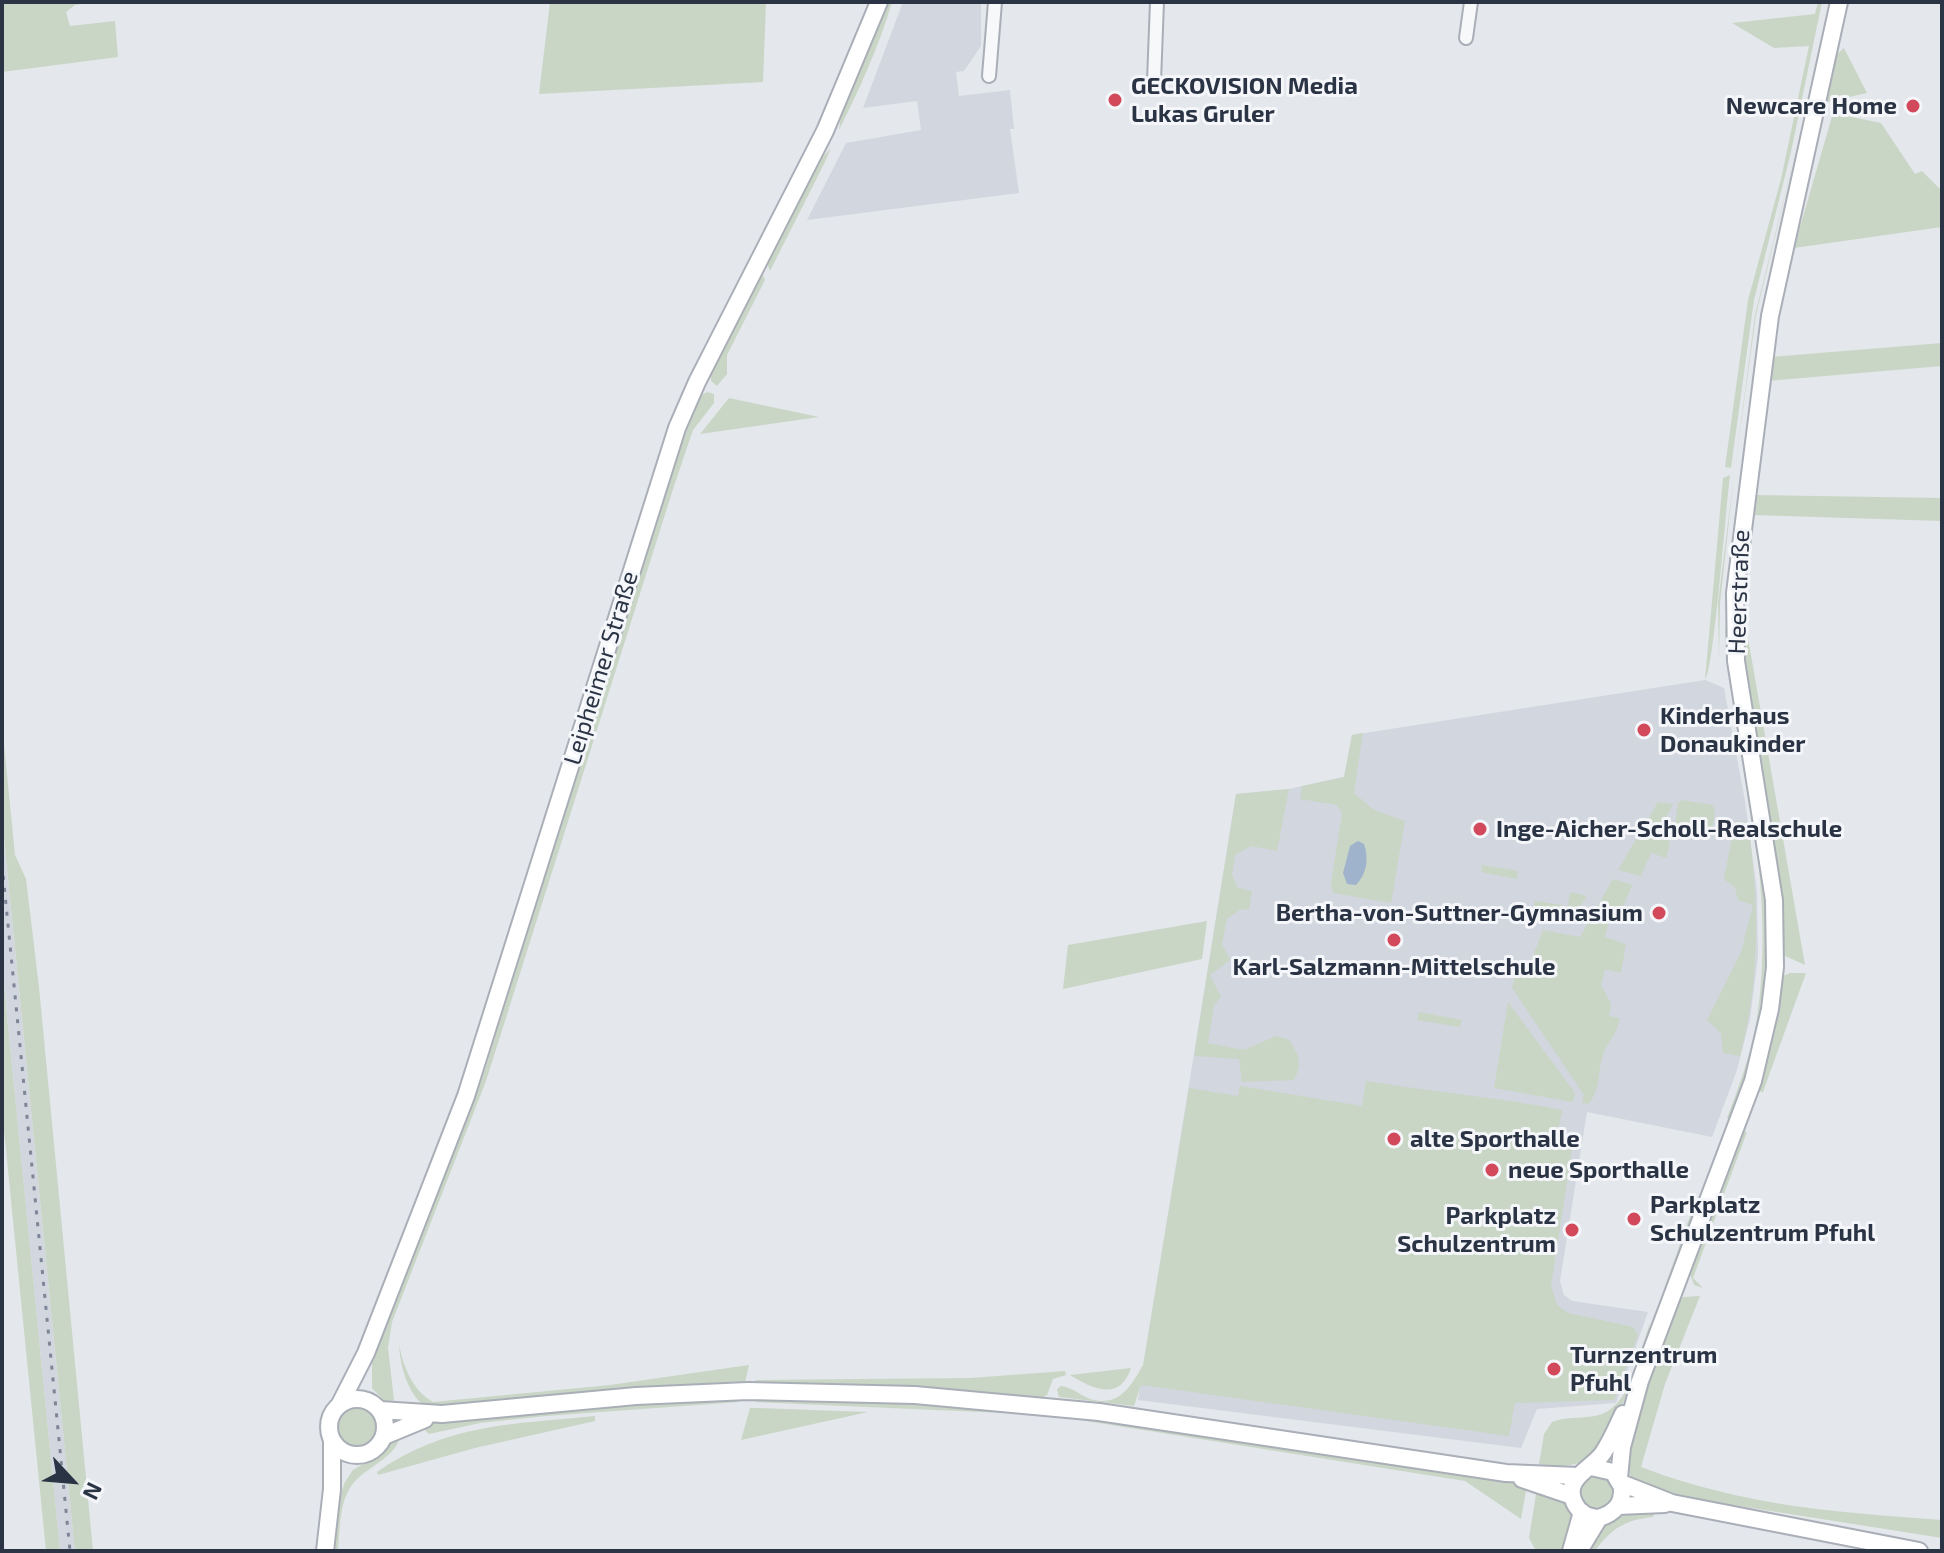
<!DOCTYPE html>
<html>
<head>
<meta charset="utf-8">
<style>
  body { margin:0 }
  #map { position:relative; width:1944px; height:1553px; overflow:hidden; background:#e4e7ec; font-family:"Exo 2",sans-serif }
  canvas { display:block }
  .frame { position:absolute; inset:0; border:4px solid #2b3445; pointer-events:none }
  .north { position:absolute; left:32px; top:1441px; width:80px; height:80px; -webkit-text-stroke:6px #f4f6f9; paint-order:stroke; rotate:116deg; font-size:22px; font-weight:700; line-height:32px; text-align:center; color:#2b3445 }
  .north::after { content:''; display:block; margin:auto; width:28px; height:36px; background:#2b3445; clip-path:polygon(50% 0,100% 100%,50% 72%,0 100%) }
</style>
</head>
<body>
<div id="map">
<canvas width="1944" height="1553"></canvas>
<div class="frame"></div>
<div class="north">N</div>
</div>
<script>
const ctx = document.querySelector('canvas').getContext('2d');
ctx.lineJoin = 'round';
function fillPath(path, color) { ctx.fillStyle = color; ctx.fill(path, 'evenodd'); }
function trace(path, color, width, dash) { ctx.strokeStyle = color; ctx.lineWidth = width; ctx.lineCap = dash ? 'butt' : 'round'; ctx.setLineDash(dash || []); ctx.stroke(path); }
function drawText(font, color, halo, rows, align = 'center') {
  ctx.font = font + ' "Exo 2",sans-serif'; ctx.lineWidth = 6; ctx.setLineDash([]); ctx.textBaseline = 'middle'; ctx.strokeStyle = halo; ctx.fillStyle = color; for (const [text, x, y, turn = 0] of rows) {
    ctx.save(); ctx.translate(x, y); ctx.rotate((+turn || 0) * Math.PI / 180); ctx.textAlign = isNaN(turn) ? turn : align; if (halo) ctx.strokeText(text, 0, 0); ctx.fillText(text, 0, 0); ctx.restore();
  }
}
const built = new Path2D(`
  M 903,2 L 981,2 L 981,46 L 964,71 L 956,72 L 959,96 L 1010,90 L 1014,129 L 1010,129 L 1019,193 L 807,220 L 846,143 L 921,130 L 917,101 L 863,108 Z
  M 1705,680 L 1724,688 L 1745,801 L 1757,891 L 1758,956 L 1750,1019 L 1737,1070 L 1712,1137 L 1587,1112 L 1560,1281 L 1564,1295 L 1572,1301 L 1648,1312 L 1616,1403 L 1537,1409 L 1521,1448 L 1138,1400 L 1236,794 L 1289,789 L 1344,777 L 1352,735 Z
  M 2,820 L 75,1551 L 60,1551 L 2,963 Z`);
const green = new Path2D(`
  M 2,2 L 92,2 L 75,5 L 66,12 L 70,26 L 115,21 L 118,57 L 2,72 Z
  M 550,2 L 766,2 L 763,82 L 539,94 Z
  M 886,2 L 892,2 C 879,46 860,88 839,130 L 841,115 Z
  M 1818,2 L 1822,2 L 1791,152 L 1754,300 L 1731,468 L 1725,467 L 1748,300 L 1781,179 L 1809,46 L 1774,48 L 1732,23 L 1815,14 Z
  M 1844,48 L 1867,93 L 1827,102 L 1835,56 Z
  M 1833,113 L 1881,123 L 1915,174 L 1922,171 L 1942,191 L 1942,227 L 1794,248 Z
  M 831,148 L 824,164 L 770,271 L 766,261 L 818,162 Z
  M 1796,150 L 1756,315 L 1735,468 L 1755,315 Z
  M 1784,215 L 1742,464 L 1761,312 Z
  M 762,273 L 765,280 L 727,355 L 727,374 L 717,386 L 711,381 L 711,370 Z
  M 1942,343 L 1942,366 L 1767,381 L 1770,357 Z
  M 707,392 L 714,394 L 714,403 L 693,430 L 674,486 L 486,1081 L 392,1322 L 388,1348 L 394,1400 L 387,1404 L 372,1388 L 372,1363 L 482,1079 L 667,483 L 700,396 Z
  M 729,398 L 819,417 L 700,434 Z
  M 1730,475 C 1726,506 1714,668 1705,680 L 1723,478 Z
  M 1734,475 L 1720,603 L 1719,659 L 1718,603 Z
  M 1739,479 L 1728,603 L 1747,783 L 1725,633 Z
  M 1755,495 L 1942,498 L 1942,521 L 1753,515 Z
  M 1748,638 L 1805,965 L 1783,955 L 1741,645 Z
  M 2,724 L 15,855 L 26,879 L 39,987 L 93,1551 L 75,1551 L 2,818 Z
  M 1363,733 L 1354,793 L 1374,810 L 1405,821 L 1391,903 L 1333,893 L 1331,883 L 1342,813 L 1337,805 L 1300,799 L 1302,786 L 1344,777 L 1352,735 Z
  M 1289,789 L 1277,851 L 1251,846 L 1235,855 L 1232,875 L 1238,888 L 1252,891 L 1249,910 L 1241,909 L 1227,919 L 1222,944 L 1230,960 L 1210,975 L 1221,997 L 1214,1005 L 1208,1043 L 1244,1050 L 1276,1036 L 1288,1039 C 1299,1054 1303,1063 1294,1080 L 1242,1082 L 1239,1059 L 1194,1056 L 1236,794 Z
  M 1682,800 L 1712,805 L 1715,810 L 1712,831 L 1675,825 L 1678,803 Z
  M 1658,802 L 1673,804 L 1660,828 L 1670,843 L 1666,858 L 1651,853 L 1641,876 L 1618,870 Z
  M 1752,805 C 1756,833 1764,862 1766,890 C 1771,969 1757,1046 1730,1120 L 1727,1118 C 1739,1086 1752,1052 1757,1018 C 1768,947 1761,876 1752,805 Z
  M 1735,821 L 1748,822 C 1759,903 1761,977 1740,1056 L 1723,1053 L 1721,1033 L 1707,1020 L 1741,952 L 1753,905 L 1738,900 L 1735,888 L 1724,879 Z
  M 1482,865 L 1518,871 L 1517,879 L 1481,872 Z
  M 1613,879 L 1632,885 L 1624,905 L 1612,908 L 1605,937 L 1626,944 L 1621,973 L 1605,969 L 1601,985 L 1611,1004 L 1609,1016 L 1620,1018 C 1617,1032 1613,1036 1606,1048 C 1596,1066 1603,1088 1588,1104 L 1582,1103 L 1584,1095 L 1512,988 L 1515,976 L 1525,977 L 1543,930 L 1580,937 Z
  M 1570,892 L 1587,896 L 1571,921 L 1531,918 L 1535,901 L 1568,906 Z
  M 1207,921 L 1202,959 L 1063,989 L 1068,945 Z
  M 2,964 L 60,1551 L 46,1551 L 2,1110 Z
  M 1790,973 L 1806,973 L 1763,1092 L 1754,1090 L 1778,978 Z
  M 1508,1002 L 1575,1093 L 1573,1102 L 1494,1088 Z
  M 1419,1012 L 1462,1020 L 1460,1027 L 1417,1020 Z
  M 1366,1081 C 1431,1092 1497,1097 1562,1110 L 1558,1131 L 1572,1150 L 1551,1286 L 1557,1305 L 1568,1313 L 1633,1327 L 1638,1335 L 1614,1400 L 1515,1403 L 1509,1436 L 1141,1385 L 1134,1406 L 1059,1397 L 1057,1389 L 1061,1386 C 1072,1387 1080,1395 1090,1399 C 1119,1408 1131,1386 1143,1365 L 1189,1088 L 1238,1096 L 1240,1086 L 1362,1106 Z
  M 1742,1131 L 1747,1132 L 1693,1278 L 1703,1288 L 1694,1285 L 1690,1273 Z
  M 1690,1208 L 1695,1210 L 1663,1292 L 1690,1216 Z
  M 1700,1296 L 1665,1384 L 1641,1467 C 1744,1506 1833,1512 1942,1520 L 1942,1538 L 1676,1496 C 1641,1487 1626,1489 1626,1450 L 1677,1304 L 1683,1297 Z
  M 1650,1323 C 1648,1345 1610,1444 1593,1456 C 1576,1467 1558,1468 1539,1464 L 1544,1434 L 1552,1422 C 1567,1416 1580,1419 1595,1416 C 1631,1410 1640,1351 1650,1323 Z
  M 399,1344 C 403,1366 412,1390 433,1402 L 610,1385 L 749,1365 L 745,1383 L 739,1385 L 431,1409 C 408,1400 400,1365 399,1344 Z
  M 1131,1368 C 1120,1401 1094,1390 1070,1375 Z
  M 1065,1371 L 1066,1375 L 1053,1379 L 1047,1395 L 1041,1398 L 972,1391 L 765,1385 L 754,1380 L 970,1378 Z
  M 766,1398 L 914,1402 L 1049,1415 L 754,1402 Z
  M 730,1399 L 739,1402 L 546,1416 L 480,1423 L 429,1434 L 423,1428 L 425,1424 L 545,1410 Z
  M335 1427a21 21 0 1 1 42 0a21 21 0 1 1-42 0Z
  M 750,1408 L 758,1408 L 868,1412 L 741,1440 Z
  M 1066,1413 L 1527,1485 L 1521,1519 L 1465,1481 L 1061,1417 Z
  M 595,1416 L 595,1421 L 475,1448 L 378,1475 L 377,1472 C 445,1424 514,1424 595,1416 Z
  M 400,1433 C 400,1458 362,1467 350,1488 C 339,1505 340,1531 338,1551 L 331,1551 L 335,1510 L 345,1482 L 353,1470 L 384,1451 Z
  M1579 1492a18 18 0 1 1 36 0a18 18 0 1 1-36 0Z
  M 1537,1488 L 1567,1503 L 1572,1517 L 1564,1551 L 1536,1551 L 1529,1538 Z
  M 1632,1509 L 1656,1509 L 1653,1517 C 1625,1520 1612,1528 1595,1551 L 1585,1551 L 1600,1526 Z`);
const water = new Path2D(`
  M 1358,841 L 1364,844 C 1369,859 1367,873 1356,885 L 1347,884 L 1343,873 L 1350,846 Z`);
const street = new Path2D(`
  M 1466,38 L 1471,2
  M 989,76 L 995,2
  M 1154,81 L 1157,2`);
const secondary = new Path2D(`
  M329 1427a28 28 0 1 1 56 0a28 28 0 1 1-56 0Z
  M 340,1404 L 366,1353 L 466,1096 L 677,428 L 697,382 L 825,131 L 879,2
  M 380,1410 L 442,1414 L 636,1396 L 748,1391 L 915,1395 L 1099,1412 L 1506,1473 L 1578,1476
  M 384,1436 L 425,1419
  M 1591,1467 L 1613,1472 L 1622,1487 C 1623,1504 1615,1513 1599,1518 C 1587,1517 1579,1513 1574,1502 C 1563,1478 1592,1469 1603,1453 C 1611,1441 1617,1427 1623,1414
  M 1619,1478 L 1622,1447 L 1640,1381 L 1753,1081 L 1770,1009 L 1775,967 L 1774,900 L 1736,661 L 1735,593 L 1770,316 L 1839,2
  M 1522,1479 L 1572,1496
  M 1621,1483 L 1672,1503 L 1919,1551
  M 1618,1506 L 1665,1504
  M 325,1551 L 332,1489 L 332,1440
  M 1571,1551 L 1582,1512
  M 1579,1551 L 1599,1518`);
const rail = new Path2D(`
  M 2,864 L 70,1551`);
const markers = [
  [1115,100,8,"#d1495b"],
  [1913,106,8,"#d1495b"],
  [1644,730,8,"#d1495b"],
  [1480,829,8,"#d1495b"],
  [1659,913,8,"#d1495b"],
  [1394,940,8,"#d1495b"],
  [1394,1139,8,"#d1495b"],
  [1492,1170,8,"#d1495b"],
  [1634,1219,8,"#d1495b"],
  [1572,1230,8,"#d1495b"],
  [1554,1369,8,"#d1495b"]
];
const poiNames = [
  ["GECKOVISION Media",1131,86],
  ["Lukas Gruler",1131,114],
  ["Newcare Home",1897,106,"right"],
  ["Kinderhaus",1660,716],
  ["Donaukinder",1660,744],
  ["Inge-Aicher-Scholl-Realschule",1496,829],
  ["Bertha-von-Suttner-Gymnasium",1643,913,"right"],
  ["Karl-Salzmann-Mittelschule",1394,967,"center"],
  ["alte Sporthalle",1410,1139],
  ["neue Sporthalle",1508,1170],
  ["Parkplatz",1650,1205],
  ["Schulzentrum Pfuhl",1650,1233],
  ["Parkplatz",1556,1216,"right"],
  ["Schulzentrum",1556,1244,"right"],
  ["Turnzentrum",1570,1355],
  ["Pfuhl",1570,1383]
];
const streetNames = [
  ["Heerstraße",1739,592,-88],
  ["Leipheimer Straße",601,668,-73]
];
fillPath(built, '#d2d6de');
fillPath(green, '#c9d6c5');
fillPath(water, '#9fb4cc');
trace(street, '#a9aeb7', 16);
trace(secondary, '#a9aeb7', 20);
trace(street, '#f7f8fa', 12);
trace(secondary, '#fff', 16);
trace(rail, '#7d8696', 3, [4, 8]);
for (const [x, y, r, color] of markers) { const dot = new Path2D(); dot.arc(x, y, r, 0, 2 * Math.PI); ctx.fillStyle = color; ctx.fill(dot); trace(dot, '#f4f6f9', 3); }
drawText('bold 24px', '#2b3445', '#f4f6f9', poiNames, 'left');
drawText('24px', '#2b3445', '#f4f6f9', streetNames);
</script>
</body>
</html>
